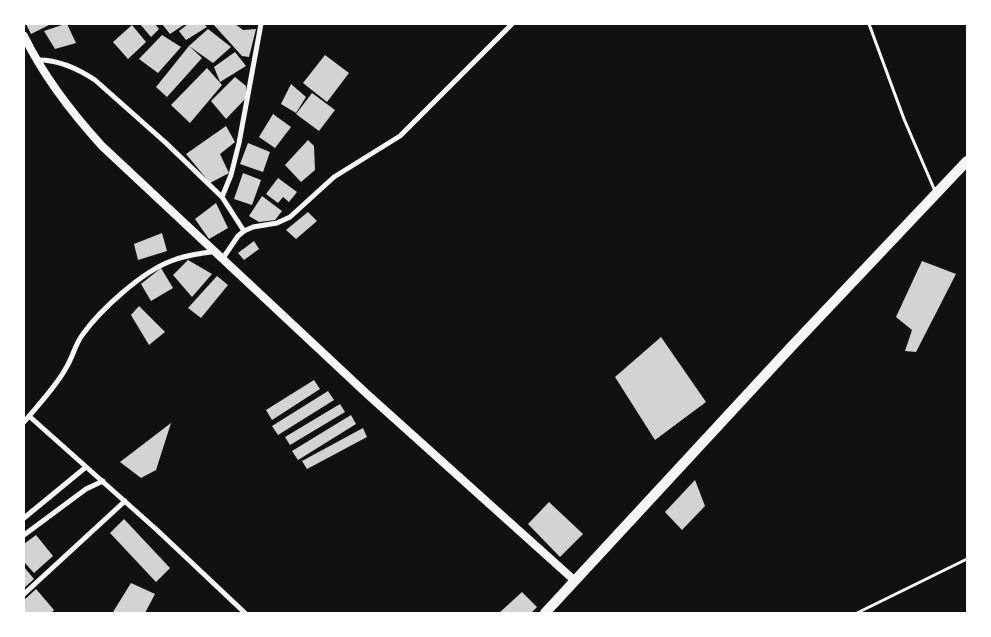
<!DOCTYPE html>
<html>
<head>
<meta charset="utf-8">
<style>
  body { margin:0 }
  #map { position:relative; width:991px; height:637px; overflow:hidden; background:#111; font-family:"Fira Sans Condensed",sans-serif }
  canvas { display:block }
  .frame { position:absolute; inset:0; border:25px solid #fff; pointer-events:none }
</style>
</head>
<body>
<div id="map">
<canvas width="991" height="637"></canvas>
<div class="frame"></div>
</div>
<script>
const ctx = document.querySelector('canvas').getContext('2d');
ctx.lineJoin = 'round';
function fillPath(path, color) { ctx.fillStyle = color; ctx.fill(path, 'evenodd'); }
function trace(path, color, width, dash) { ctx.strokeStyle = color; ctx.lineWidth = width; ctx.lineCap = dash ? 'butt' : 'round'; ctx.setLineDash(dash || []); ctx.stroke(path); }
const building = new Path2D(`
  M 26,24 L 51,24 L 31,34 Z
  M 65,24 L 67,24 L 76,43 L 55,49 L 44,31 Z
  M 140,24 L 155,24 L 159,29 L 151,37 Z
  M 162,24 L 185,24 L 170,34 Z
  M 188,24 L 204,24 L 207,27 L 186,40 L 179,31 Z
  M 213,24 L 235,24 L 243,30 L 256,29 L 249,57 L 242,56 Z
  M 132,25 L 146,42 L 128,59 L 113,42 Z
  M 208,29 L 231,47 L 213,63 L 189,46 Z
  M 162,35 L 181,47 L 158,73 L 139,59 Z
  M 189,46 L 202,58 L 167,97 L 156,87 Z
  M 235,52 L 246,66 L 220,82 L 214,67 Z
  M 325,55 L 349,73 L 327,102 L 303,83 Z
  M 207,68 L 222,85 L 190,123 L 171,105 Z
  M 235,77 L 246,86 L 246,98 L 226,119 L 211,101 Z
  M 291,84 L 306,97 L 296,113 L 281,104 Z
  M 312,93 L 335,110 L 319,131 L 296,114 Z
  M 273,114 L 291,127 L 275,148 L 259,137 Z
  M 226,126 L 235,142 L 220,154 L 229,173 L 210,183 L 186,154 Z
  M 308,140 L 314,146 L 315,170 L 301,182 L 285,165 Z
  M 248,143 L 270,152 L 263,172 L 240,164 Z
  M 243,173 L 261,180 L 252,205 L 234,199 Z
  M 278,178 L 297,192 L 289,202 L 283,197 L 278,203 L 266,194 Z
  M 262,196 L 282,211 L 275,220 L 259,222 L 249,216 Z
  M 216,203 L 228,228 L 209,239 L 195,219 Z
  M 308,212 L 317,221 L 296,239 L 286,230 Z
  M 162,233 L 167,251 L 138,260 L 134,244 Z
  M 254,241 L 259,249 L 244,260 L 238,253 Z
  M 188,260 L 212,274 L 192,297 L 173,275 Z
  M 922,261 L 956,274 L 916,352 L 905,351 L 912,330 L 896,317 Z
  M 161,268 L 173,288 L 151,301 L 141,284 Z
  M 217,276 L 228,285 L 201,318 L 188,308 Z
  M 139,306 L 165,332 L 149,345 L 131,315 Z
  M 661,337 L 706,402 L 655,440 L 615,377 Z
  M 314,380 L 320,389 L 272,420 L 266,410 Z
  M 328,391 L 334,400 L 278,435 L 272,426 Z
  M 340,404 L 345,412 L 290,445 L 285,437 Z
  M 351,415 L 356,424 L 298,460 L 292,451 Z
  M 171,423 L 156,470 L 141,478 L 120,462 Z
  M 363,428 L 367,437 L 307,469 L 302,461 Z
  M 695,480 L 705,506 L 682,530 L 665,512 Z
  M 549,502 L 583,534 L 560,557 L 528,524 Z
  M 124,519 L 170,568 L 156,582 L 110,533 Z
  M 36,535 L 53,556 L 34,573 L 24,562 L 24,544 Z
  M 24,567 L 34,579 L 24,588 Z
  M 131,583 L 155,594 L 145,613 L 114,613 L 113,612 Z
  M 36,589 L 54,610 L 51,613 L 24,613 L 24,600 Z
  M 522,592 L 537,607 L 531,613 L 499,613 Z`);
const service = new Path2D(`
  M 869,24 L 904,119 L 935,191
  M 857,613 L 967,559`);
const minor = new Path2D(`
  M 36,60 C 58,59 77,68 95,80 L 166,143 L 222,197
  M 244,231 L 222,197 L 231,175 L 239,143 L 261,24
  M 223,258 L 238,236 L 244,231 L 253,227 L 277,223 L 290,217 L 334,177 L 400,136 L 512,24
  M 29,416 L 157,530 L 245,613
  M 24,422 C 38,405 55,388 66,368 C 73,357 75,344 83,334 C 101,309 142,272 171,261 C 185,255 200,254 216,251
  M 24,518 L 86,467
  M 24,535 L 86,489 L 103,481
  M 24,594 L 125,501`);
const tertiary = new Path2D(`
  M 24,36 C 44,77 71,112 102,146 L 367,394 L 574,580`);
const primary = new Path2D(`
  M 545,613 L 791,347 L 967,161`);
fillPath(building, '#d3d3d3');
trace(service, '#f5f5f5', 3);
trace(minor, '#f5f5f5', 5);
trace(tertiary, '#f5f5f5', 8);
trace(primary, '#f5f5f5', 10);
</script>
</body>
</html>
